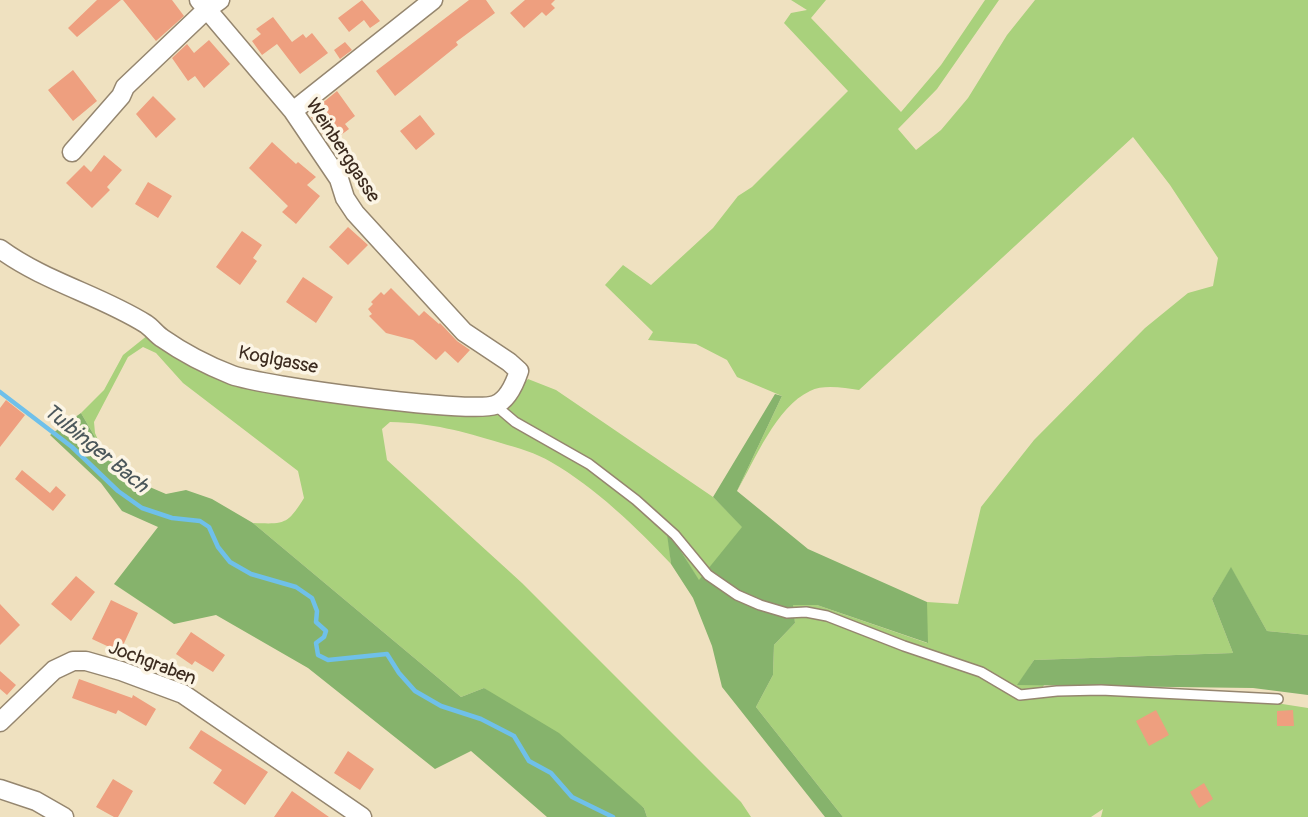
<!DOCTYPE html>
<html>
<head>
<meta charset="utf-8">
<style>
  body { margin:0 }
  canvas { display:block; background:#efe1c0 }
</style>
</head>
<body>
<canvas width="1308" height="817"></canvas>
<script>
const ctx = document.querySelector('canvas').getContext('2d');
ctx.lineJoin = 'round';
function fillPath(path, color) { ctx.fillStyle = color; ctx.fill(path, 'evenodd'); }
function trace(path, color, width, dash) { ctx.strokeStyle = color; ctx.lineWidth = width; ctx.lineCap = dash ? 'butt' : 'round'; ctx.setLineDash(dash || []); ctx.stroke(path); }
function drawText(font, color, halo, rows, align = 'center') {
  ctx.font = font + ' Pangolin,sans-serif'; ctx.lineWidth = 7; ctx.setLineDash([]); ctx.textBaseline = 'middle'; ctx.strokeStyle = halo; ctx.fillStyle = color; for (const [text, x, y, turn = 0] of rows) {
    ctx.save(); ctx.translate(x, y); ctx.rotate((+turn || 0) * Math.PI / 180); ctx.textAlign = isNaN(turn) ? turn : align; if (halo) ctx.strokeText(text, 0, 0); ctx.fillText(text, 0, 0); ctx.restore();
  }
}
const green = new Path2D(`
  M 791,0 L 826,0 L 811,18 L 901,112 L 941,65 L 985,0 L 999,0 L 937,89 L 898,129 L 916,150 L 941,130 L 968,98 L 1007,35 L 1035,0 L 1308,0 L 1308,635 L 1267,631 L 1231,568 L 1212,599 L 1233,653 L 1034,660 L 1018,685 L 1044,685 L 1037,698 L 1100,693 L 1276,703 L 1308,708 L 1308,817 L 1101,817 L 1103,809 L 1091,817 L 843,817 L 756,707 L 773,675 L 774,645 L 795,623 L 792,605 L 817,605 L 927,643 L 927,602 L 958,604 L 981,507 L 1034,440 L 1145,328 L 1188,293 L 1213,286 L 1218,258 L 1170,185 L 1133,137 L 859,390 C 844,388 824,384 810,391 C 776,407 755,460 737,491 L 782,396 L 737,377 L 727,360 L 696,344 L 648,340 L 653,332 L 605,285 L 623,265 L 651,285 L 713,228 L 738,196 L 752,187 L 848,91 L 784,23 L 791,13 L 807,10 Z
  M 148,335 L 218,374 L 479,411 L 510,399 L 528,379 L 556,390 L 713,497 L 743,527 L 699,581 L 679,548 L 668,535 L 671,564 C 636,527 596,488 551,462 C 536,453 518,448 501,443 C 461,431 433,423 390,422 L 382,429 L 387,460 L 522,583 L 741,802 L 751,817 L 647,817 L 644,808 L 484,688 L 461,697 L 253,523 C 285,524 287,525 304,498 L 298,471 L 183,383 L 156,353 L 143,347 L 128,357 L 94,422 L 95,433 L 102,449 L 81,413 L 104,390 L 123,355 Z`);
const forest = new Path2D(`
  M 775,394 L 782,396 L 737,491 L 808,549 L 927,602 L 928,643 L 817,605 L 793,605 L 795,623 L 774,645 L 773,675 L 756,707 L 843,817 L 825,817 L 722,687 L 712,646 L 693,598 L 671,564 L 667,534 L 679,548 L 699,580 L 742,527 L 713,497 Z
  M 81,413 L 102,449 L 145,485 L 166,494 L 186,490 L 212,499 L 253,523 L 461,697 L 484,688 L 559,733 L 644,808 L 647,817 L 547,817 L 471,751 L 435,769 L 308,668 L 216,615 L 174,624 L 114,584 L 158,527 L 122,511 L 101,483 L 50,435 Z
  M 1231,567 L 1267,631 L 1308,635 L 1308,695 L 1253,688 L 1017,685 L 1034,660 L 1233,653 L 1212,599 Z`);
const stream = new Path2D(`
  M 0,392 L 72,447 L 118,491 L 142,508 L 172,518 L 200,521 L 209,527 L 218,547 L 230,562 L 251,574 L 296,587 L 312,598 L 317,611 L 316,622 L 326,631 L 324,637 L 316,643 L 318,655 L 328,660 L 387,654 L 399,673 L 415,691 L 441,706 L 481,719 L 514,736 L 529,761 L 551,773 L 572,797 L 613,817`);
const building = new Path2D(`
  M 97,0 L 121,0 L 77,37 L 68,28 Z
  M 123,0 L 172,0 L 184,16 L 156,41 Z
  M 362,0 L 380,21 L 370,28 L 364,20 L 349,32 L 338,18 Z
  M 469,0 L 486,0 L 495,13 L 456,42 L 458,45 L 395,96 L 376,71 Z
  M 525,0 L 555,0 L 551,4 L 555,8 L 546,16 L 542,12 L 524,28 L 510,13 Z
  M 273,17 L 292,42 L 303,34 L 306,38 L 312,33 L 328,53 L 300,74 L 277,44 L 262,55 L 252,41 L 261,34 L 256,29 Z
  M 209,40 L 230,64 L 204,88 L 195,76 L 188,81 L 172,58 L 187,44 L 194,53 Z
  M 345,42 L 352,50 L 340,59 L 334,50 Z
  M 73,70 L 97,101 L 73,121 L 48,90 Z
  M 337,91 L 355,116 L 345,124 L 349,129 L 329,144 L 309,114 Z
  M 153,96 L 176,119 L 156,138 L 136,114 Z
  M 420,115 L 435,134 L 416,150 L 400,131 Z
  M 272,142 L 296,164 L 298,162 L 316,177 L 307,185 L 320,196 L 296,224 L 282,212 L 288,206 L 249,168 Z
  M 104,155 L 122,170 L 107,187 L 110,190 L 92,208 L 66,183 L 84,165 L 91,172 Z
  M 148,182 L 172,196 L 158,218 L 135,204 Z
  M 348,227 L 368,245 L 348,265 L 329,247 Z
  M 242,231 L 262,245 L 253,258 L 257,261 L 240,285 L 216,267 Z
  M 303,277 L 333,297 L 316,323 L 286,302 Z
  M 391,288 L 419,316 L 424,311 L 439,324 L 440,323 L 457,341 L 470,350 L 458,363 L 445,351 L 436,360 L 413,340 L 386,333 L 369,316 L 372,314 L 368,309 L 373,304 L 371,302 L 381,292 L 384,295 Z
  M 6,400 L 25,415 L 0,447 L 0,408 Z
  M 22,470 L 50,493 L 56,486 L 66,495 L 53,511 L 15,479 Z
  M 76,576 L 95,592 L 71,621 L 51,604 Z
  M 111,600 L 138,613 L 120,652 L 92,639 Z
  M 0,604 L 20,625 L 0,645 Z
  M 191,632 L 225,655 L 213,672 L 195,661 L 192,665 L 176,654 Z
  M 0,671 L 16,685 L 7,695 L 0,689 Z
  M 79,679 L 132,698 L 133,695 L 156,709 L 146,726 L 118,710 L 116,714 L 72,698 Z
  M 1156,710 L 1169,735 L 1149,746 L 1136,721 Z
  M 1293,710 L 1294,726 L 1277,726 L 1277,711 Z
  M 201,730 L 268,772 L 245,805 L 213,783 L 222,770 L 189,748 Z
  M 348,751 L 374,769 L 360,790 L 334,773 Z
  M 113,779 L 133,791 L 118,817 L 114,817 L 96,807 Z
  M 1204,783 L 1213,799 L 1199,808 L 1190,792 Z
  M 292,791 L 329,817 L 274,817 Z`);
const service = new Path2D(`
  M 495,405 L 515,422 L 589,464 L 636,500 L 675,535 L 708,575 L 737,595 L 760,605 L 787,613 L 806,612 L 827,616 L 904,646 L 981,672 L 1020,695 L 1057,691 L 1101,690 L 1278,699`);
const minor = new Path2D(`
  M 293,111 L 433,0
  M 72,152 L 121,96 L 125,87 L 206,10 L 220,0
  M 0,249 C 45,282 100,295 146,324 C 152,328 156,334 162,338 C 182,352 209,366 232,375 C 262,386 471,414 495,405 C 508,400 515,383 519,371 L 509,362 L 464,332 L 355,213 L 345,198 L 339,179 L 293,111 L 199,0
  M 0,722 L 54,670 L 73,661 L 86,661 L 121,671 L 183,694 L 362,817
  M 0,789 L 36,801 L 64,817`);
const streetNames = [
  ["Weinberggasse",342,151,57],
  ["Koglgasse",278,361,11],
  ["Jochgraben",152,664,21]
];
const waterNames = [
  ["Tulbinger Bach",95,449,39]
];
fillPath(green, '#a9d17c');
fillPath(forest, '#86b36c');
trace(stream, '#6fc0ea', 4.5);
fillPath(building, '#ee9f7f');
trace(service, '#95866f', 12);
trace(minor, '#95866f', 21);
trace(service, '#fff', 9);
trace(minor, '#fff', 18);
drawText('19px', '#3b2a1e', '#fcf5e5', streetNames);
drawText('italic 21px', '#4b575b', '#fcf5e5', waterNames);
</script>
</body>
</html>
